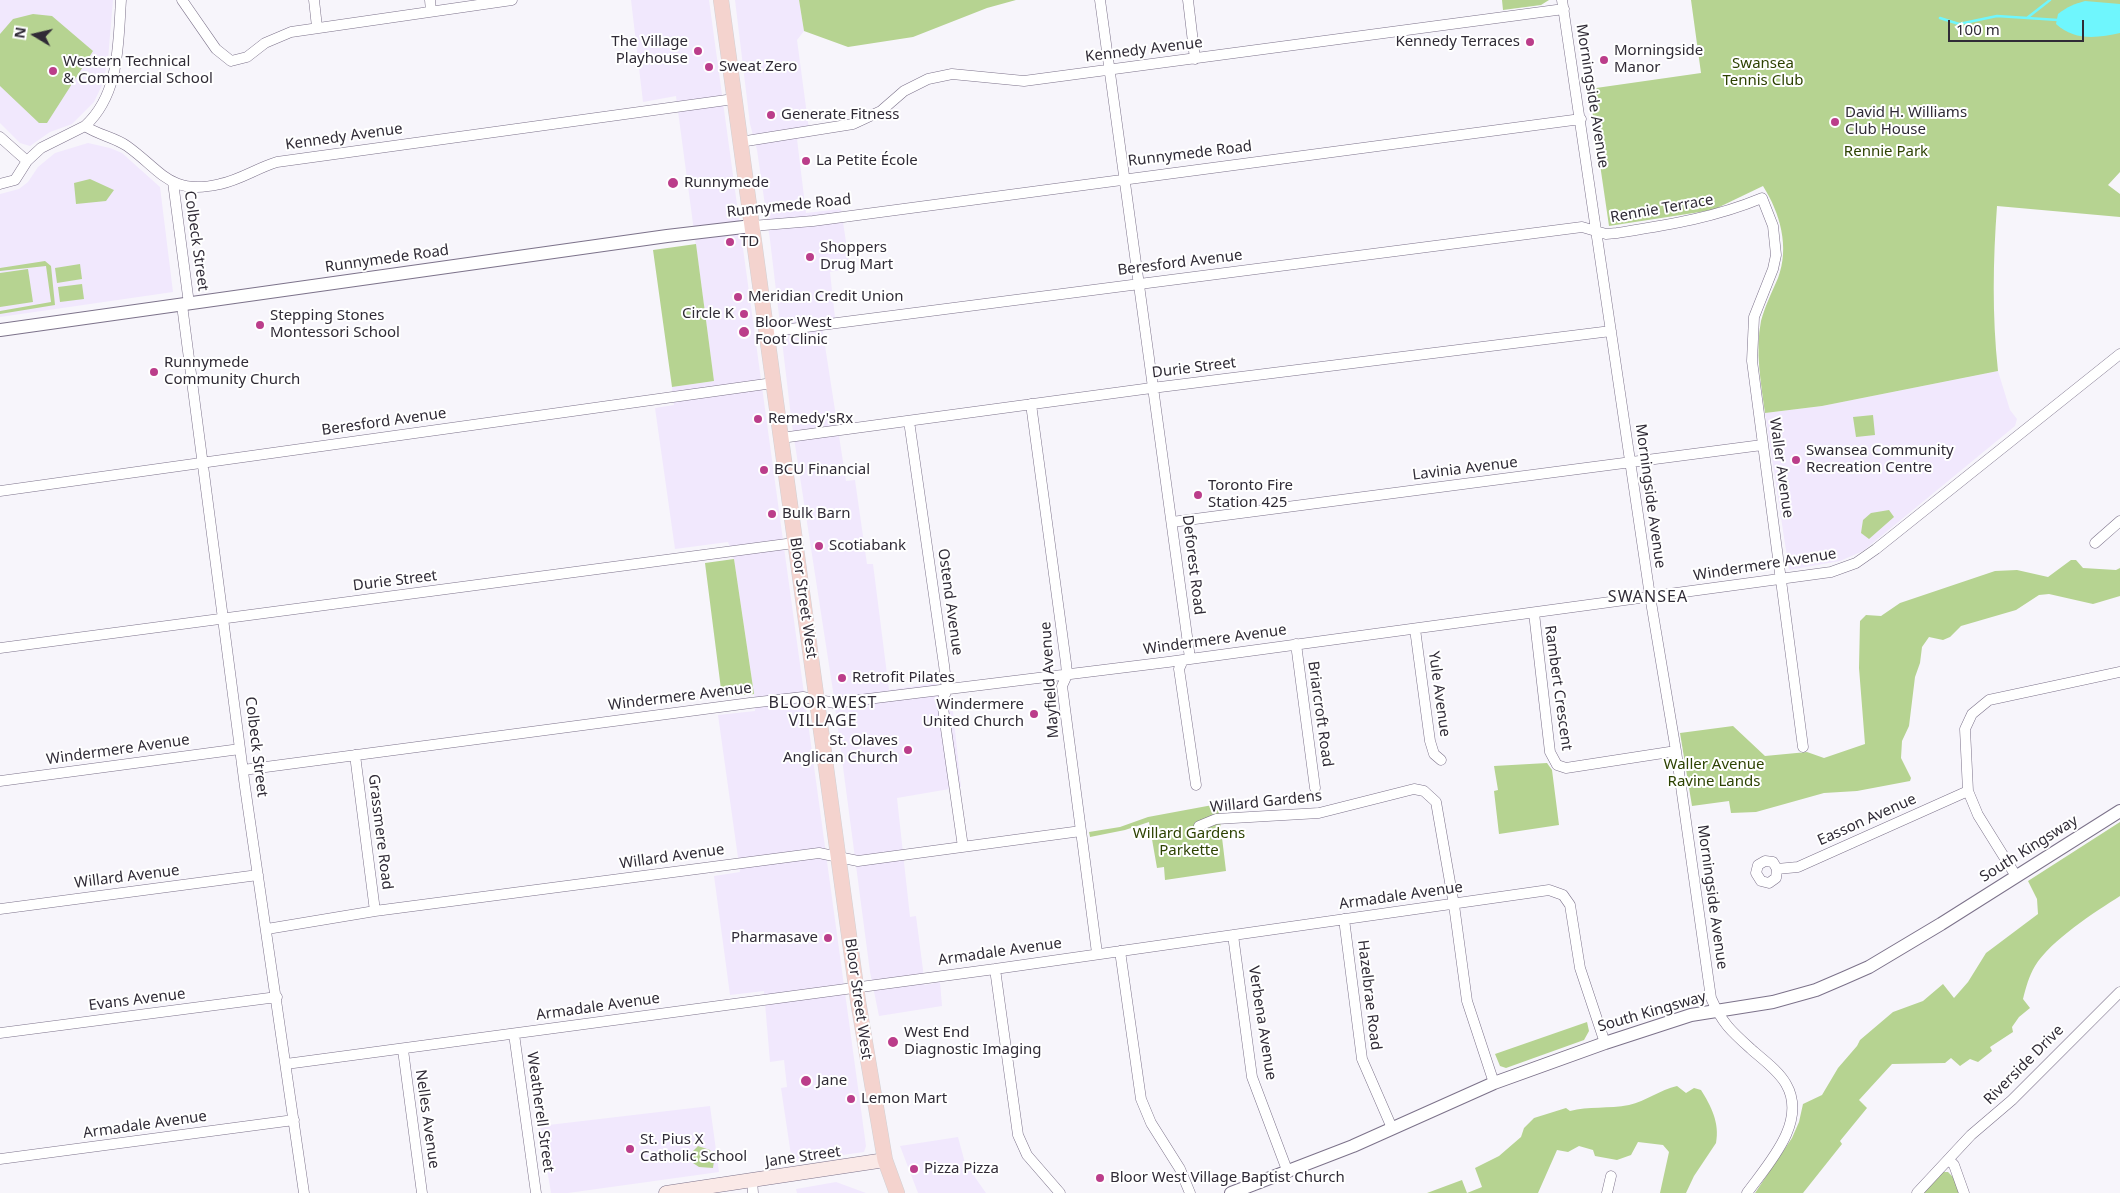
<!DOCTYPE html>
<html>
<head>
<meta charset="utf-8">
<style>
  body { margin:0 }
  #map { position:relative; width:2120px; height:1193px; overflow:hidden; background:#f7f5fb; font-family:"Noto Sans",sans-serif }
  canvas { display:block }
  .north { position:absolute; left:10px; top:10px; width:50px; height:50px; -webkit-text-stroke:4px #fff; paint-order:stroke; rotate:279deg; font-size:14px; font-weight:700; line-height:20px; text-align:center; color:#302b36 }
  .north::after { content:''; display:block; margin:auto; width:18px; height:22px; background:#302b36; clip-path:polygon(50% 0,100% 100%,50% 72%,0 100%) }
  .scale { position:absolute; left:1948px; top:20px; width:136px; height:22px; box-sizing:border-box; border:2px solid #302b36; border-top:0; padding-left:6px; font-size:15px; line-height:18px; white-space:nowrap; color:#302b36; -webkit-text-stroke:4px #fff; paint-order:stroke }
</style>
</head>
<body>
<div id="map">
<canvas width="2120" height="1193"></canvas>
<div class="north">N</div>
<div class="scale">100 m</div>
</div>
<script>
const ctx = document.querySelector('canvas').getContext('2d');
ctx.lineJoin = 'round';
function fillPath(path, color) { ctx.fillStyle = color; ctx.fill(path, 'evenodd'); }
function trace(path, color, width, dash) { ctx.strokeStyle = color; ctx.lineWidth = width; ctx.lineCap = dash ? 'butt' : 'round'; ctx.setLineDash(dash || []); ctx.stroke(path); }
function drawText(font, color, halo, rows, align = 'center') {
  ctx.font = font + ' "Noto Sans",sans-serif'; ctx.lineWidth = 4; ctx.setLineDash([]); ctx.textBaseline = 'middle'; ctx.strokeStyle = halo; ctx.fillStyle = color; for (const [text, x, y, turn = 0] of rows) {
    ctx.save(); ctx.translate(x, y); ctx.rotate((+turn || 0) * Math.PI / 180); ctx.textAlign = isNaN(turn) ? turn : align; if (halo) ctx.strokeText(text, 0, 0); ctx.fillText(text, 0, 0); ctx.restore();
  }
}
const built = new Path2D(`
  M 0,0 L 113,0 L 108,59 L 103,83 L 94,102 L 72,124 L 50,132 L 30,146 L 20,143 L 0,123 Z
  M 631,0 L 709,0 L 866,1146 L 864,1152 L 792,1162 L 781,1088 L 787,1087 L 784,1060 L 770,1062 L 764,991 L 730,995 L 714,876 L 740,872 L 718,715 L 755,711 L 754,694 L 734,559 L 728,542 L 675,549 L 655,408 L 674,405 L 672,387 L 714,381 L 676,96 L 643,102 Z
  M 735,0 L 799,0 L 804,31 L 797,40 L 810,137 L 797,139 L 806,213 L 841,209 L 850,268 L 830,272 L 835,318 L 821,320 L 846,481 L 855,480 L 867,564 L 873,564 L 889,690 L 936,683 L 952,702 L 961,787 L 897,798 L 910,917 L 916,916 L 925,985 L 940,982 L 942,1006 L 879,1016 L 870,972 L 833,691 L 792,425 L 770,240 L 757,150 L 750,124 Z
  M 88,143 L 110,148 L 122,153 L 160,187 L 173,292 L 0,317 L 0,194 L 19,189 L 28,182 L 38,167 L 55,153 Z
  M 1998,371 L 2010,410 L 2017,419 L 2015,426 L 1863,551 L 1840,561 L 1789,570 L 1765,413 L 1822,406 Z
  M 710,1106 L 719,1172 L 568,1193 L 551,1193 L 540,1126 Z
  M 958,1137 L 965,1163 L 986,1193 L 918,1193 L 900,1146 Z
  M 836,1182 L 866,1193 L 797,1193 L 796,1189 Z`);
const green = new Path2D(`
  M 799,0 L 1016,0 L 987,8 L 913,37 L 848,47 L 804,31 Z
  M 1502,0 L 1549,0 L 1541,5 L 1503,10 Z
  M 1691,0 L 2120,0 L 2120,172 L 2108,185 L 2120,194 L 2120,217 L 1997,206 C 1993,261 1992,315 1998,371 L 1822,406 L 1765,413 C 1761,383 1755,351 1761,321 C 1765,306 1772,292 1778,278 C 1790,247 1780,213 1763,186 L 1713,210 L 1609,226 L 1589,89 L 1701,73 Z
  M 33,14 L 52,16 L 93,51 L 47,123 L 39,123 L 0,86 L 0,34 L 13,19 Z
  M 90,179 L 114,190 L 106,201 L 76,204 L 74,183 Z
  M 696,244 L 714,381 L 672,387 L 653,250 Z
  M 45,261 L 51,266 L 55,305 L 0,314 L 0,311 L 51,302 L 46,266 L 0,271 L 0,268 Z
  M 80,264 L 82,279 L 57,283 L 55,268 Z
  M 28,269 L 33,302 L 0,307 L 0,273 Z
  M 82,284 L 84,299 L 60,302 L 58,287 Z
  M 1873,415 L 1875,435 L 1856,437 L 1853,417 Z
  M 1889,510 L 1894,517 L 1869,539 L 1861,533 L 1863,520 L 1871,513 Z
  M 734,559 L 754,694 L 722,697 L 705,563 Z
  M 2071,560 L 2076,560 L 2083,568 L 2116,570 L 2120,568 L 2120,596 L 2093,604 L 2049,594 L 2039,595 L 2016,610 L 1961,626 L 1950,637 L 1943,640 L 1929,637 L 1922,647 L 1920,663 L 1915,677 L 1909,726 L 1902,741 L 1901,758 L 1911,778 L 1910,781 L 1857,791 L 1824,793 L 1756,812 L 1731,813 L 1729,801 L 1692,806 L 1680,733 L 1733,726 L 1765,756 L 1807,752 L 1824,758 L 1865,744 L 1859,668 L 1860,621 L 1866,615 L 1881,616 L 1900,603 L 1995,571 L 2017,570 L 2048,577 Z
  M 1547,763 L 1552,770 L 1559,825 L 1499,834 L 1494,791 L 1498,790 L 1494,766 Z
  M 1218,804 L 1226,871 L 1165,880 L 1164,867 L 1157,868 L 1149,822 L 1125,830 L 1090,837 L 1089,832 L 1120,827 L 1148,817 Z
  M 2120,822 L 2120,896 C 2095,912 2051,940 2035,966 C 2029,976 2026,987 2023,999 L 2030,1008 L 2019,1017 L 2012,1027 L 2013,1032 L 1990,1047 L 1992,1051 L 1978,1062 L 1970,1059 L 1960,1066 L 1951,1058 L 1945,1063 L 1892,1064 L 1859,1100 L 1867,1108 L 1840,1141 L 1842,1144 L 1803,1193 L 1755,1193 L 1792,1138 L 1799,1122 L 1803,1104 L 1822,1095 L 1838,1068 L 1857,1046 L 1860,1040 L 1893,1012 L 1923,1001 L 1943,984 L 1954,998 L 1968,982 L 1986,953 L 2038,914 L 2037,899 L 2028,881 Z
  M 1587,1022 L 1589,1031 L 1584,1040 L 1506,1068 L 1500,1066 L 1495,1054 Z
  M 1677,1086 L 1686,1093 L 1694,1088 L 1701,1090 C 1711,1106 1720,1123 1716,1143 L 1694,1176 L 1686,1193 L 1660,1193 L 1669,1152 L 1663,1145 L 1638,1142 L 1631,1155 L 1617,1160 L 1595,1156 L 1593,1150 L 1579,1146 L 1568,1152 L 1557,1150 L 1538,1193 L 1427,1193 L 1462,1180 L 1467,1193 L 1482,1187 L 1475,1168 L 1499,1156 L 1521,1137 L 1524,1128 L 1534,1118 L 1566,1108 L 1570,1111 C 1588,1106 1609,1109 1629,1105 C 1646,1101 1660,1090 1677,1086 Z
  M 698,1146 L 710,1150 L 714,1161 L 713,1168 L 699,1167 L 693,1163 L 692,1152 Z
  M 1943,1172 L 1948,1172 L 1954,1178 L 1959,1193 L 1922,1193 Z`);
const water = new Path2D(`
  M 2085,1 L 2120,4 L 2120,33 C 2098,38 2074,41 2056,24 L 2058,14 C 2067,7 2074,4 2085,1 Z`);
const stream = new Path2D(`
  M 1940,18 L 1959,24 L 1997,16 L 2058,20
  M 2027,18 L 2050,0`);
const minor = new Path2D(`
  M 182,0 L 216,49 L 231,61 L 247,57 L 265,43 L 291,32 L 512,0
  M 314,0 L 317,27
  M 430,0 L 431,11
  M 1100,0 L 1190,658
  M 1188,0 L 1195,59
  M 1562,0 L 1650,596 L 1676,751 L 1711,998 C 1722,1023 1731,1031 1751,1049 C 1762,1059 1778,1070 1786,1084 C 1808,1122 1768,1164 1747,1193
  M 85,126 C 120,94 118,44 121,0
  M 0,137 L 27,161
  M 740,142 L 853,124 L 881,111 L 904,91 L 928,79 L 952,74 L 1024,81 L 1564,9
  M 173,182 L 189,304
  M 0,184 L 15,180 L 27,161 L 41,148 L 85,126 C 98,135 114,137 127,146 C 162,171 170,196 220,184 C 240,180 257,168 277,162 L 734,99
  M 752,226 L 813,221 L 1581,119
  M 182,305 L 245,787 L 304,1193
  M 767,332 L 1582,227 L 1606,234 L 1617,233 C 1667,225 1714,218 1762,198 L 1773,226 L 1776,255 L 1773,269 L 1754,317 L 1752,361 L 1803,747
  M 1031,404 L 1066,663 L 1067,675 L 1062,686 L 1097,953
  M 909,421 L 944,665 L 947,690 L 942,701 L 963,847
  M 781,438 L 1144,389 L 1611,331
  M 0,491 L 773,383
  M 1172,522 L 1762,445
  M 2095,543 L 2120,521
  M 1534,613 L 1550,752 L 1557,765 L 1566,768 L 1676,751
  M 1415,629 L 1430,741 L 1434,754 L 1441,760
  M 1296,644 L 1315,788
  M 0,648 L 794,543
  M 1183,660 L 1179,669 L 1196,785
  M 355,755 L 375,911
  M 243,770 L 750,703 L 803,697 L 835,703 L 1168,662 L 1831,572 L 1856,563 L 1876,549 L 2120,354
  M 0,781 L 240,749
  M 1199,826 L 1216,819 L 1319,813 L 1414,789 L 1424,791 L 1436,802 L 1454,905 L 1467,1001 L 1494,1083
  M 1777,869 L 1776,878 L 1769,883 L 1761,881 L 1756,873 L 1758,865 L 1765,861 L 1773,862 L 1777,869 L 1798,867 L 1968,791
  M 2016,876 L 1978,815 L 1968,791 L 1965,729 L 1972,714 L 1989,700 L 2120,672
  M 0,909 L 258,875
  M 1344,919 L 1362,1059 L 1392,1128
  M 267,929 L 375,911 L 819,853 L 858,861 L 1081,831
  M 1233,935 L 1252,1077 L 1287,1170
  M 1120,951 L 1141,1099 L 1151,1123 L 1180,1169 L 1190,1193
  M 995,969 L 1018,1135 L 1027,1155 L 1060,1193
  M 0,1033 L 277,997
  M 514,1034 L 536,1193
  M 403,1050 L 422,1193
  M 286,1064 L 995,969 L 1549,890 L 1563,895 L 1570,905 L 1580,968 L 1605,1043
  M 0,1159 L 294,1120
  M 1949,1160 L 1954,1165 L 1964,1193
  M 752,1181 L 753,1193
  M 1607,1193 L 1611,1176
  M 1917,1193 L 1971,1135 L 2012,1100 L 2120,992`);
const tertiary = new Path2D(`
  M 0,330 L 667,236 L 752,226
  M 1231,1193 L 1353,1146 L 1494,1083 L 1605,1043 L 1691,1015 L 1773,1002 L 1816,990 L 1844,978 L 1869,967 L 1941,924 L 2120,811`);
const secondary = new Path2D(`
  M 666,1193 L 885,1160`);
const primary = new Path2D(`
  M 721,0 L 858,1001 L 885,1160 L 897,1193`);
const markers = [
  [1530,42,5,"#bb3d8a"],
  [698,51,5,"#bb3d8a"],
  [1604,60,5,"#bb3d8a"],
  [709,67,5,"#bb3d8a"],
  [53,71,5,"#bb3d8a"],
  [771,115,5,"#bb3d8a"],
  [1835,122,5,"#bb3d8a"],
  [806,161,5,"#bb3d8a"],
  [673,183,6,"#bb3d8a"],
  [730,242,5,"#bb3d8a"],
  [810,257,5,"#bb3d8a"],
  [738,297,5,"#bb3d8a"],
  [744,314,5,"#bb3d8a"],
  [260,325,5,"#bb3d8a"],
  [744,332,6,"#bb3d8a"],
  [154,372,5,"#bb3d8a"],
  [758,419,5,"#bb3d8a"],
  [1796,460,5,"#bb3d8a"],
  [764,470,5,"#bb3d8a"],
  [1198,495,5,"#bb3d8a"],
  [772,514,5,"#bb3d8a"],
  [819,546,5,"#bb3d8a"],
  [842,678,5,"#bb3d8a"],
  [1034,714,5,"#bb3d8a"],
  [908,750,5,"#bb3d8a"],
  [828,938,5,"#bb3d8a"],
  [893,1042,6,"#bb3d8a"],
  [806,1081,6,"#bb3d8a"],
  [851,1099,5,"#bb3d8a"],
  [630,1149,5,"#bb3d8a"],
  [914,1169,5,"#bb3d8a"],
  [1100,1178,5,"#bb3d8a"]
];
const poiNames = [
  ["The Village",688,42,"right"],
  ["Playhouse",688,59,"right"],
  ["Kennedy Terraces",1520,42,"right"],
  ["Morningside",1614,51],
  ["Manor",1614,68],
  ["Western Technical",63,62],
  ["& Commercial School",63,79],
  ["Sweat Zero",719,67],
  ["David H. Williams",1845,113],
  ["Club House",1845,130],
  ["Generate Fitness",781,115],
  ["La Petite École",816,161],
  ["Runnymede",684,183],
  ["TD",740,242],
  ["Shoppers",820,248],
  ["Drug Mart",820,265],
  ["Meridian Credit Union",748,297],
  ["Circle K",734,314,"right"],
  ["Stepping Stones",270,316],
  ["Montessori School",270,333],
  ["Bloor West",755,323],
  ["Foot Clinic",755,340],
  ["Runnymede",164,363],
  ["Community Church",164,380],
  ["Remedy'sRx",768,419],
  ["Swansea Community",1806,451],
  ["Recreation Centre",1806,468],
  ["BCU Financial",774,470],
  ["Toronto Fire",1208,486],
  ["Station 425",1208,503],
  ["Bulk Barn",782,514],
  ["Scotiabank",829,546],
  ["Retrofit Pilates",852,678],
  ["Windermere",1024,705,"right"],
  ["United Church",1024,722,"right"],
  ["St. Olaves",898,741,"right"],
  ["Anglican Church",898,758,"right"],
  ["Pharmasave",818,938,"right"],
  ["West End",904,1033],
  ["Diagnostic Imaging",904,1050],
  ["Jane",817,1081],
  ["Lemon Mart",861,1099],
  ["St. Pius X",640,1140],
  ["Catholic School",640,1157],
  ["Pizza Pizza",924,1169],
  ["Bloor West Village Baptist Church",1110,1178]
];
const streetNames = [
  ["Kennedy Avenue",1144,50,-7],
  ["Morningside Avenue",1592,96,81],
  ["Kennedy Avenue",344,137,-8],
  ["Runnymede Road",1190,154,-7],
  ["Runnymede Road",789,206,-6],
  ["Rennie Terrace",1662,209,-10],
  ["Colbeck Street",196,241,82],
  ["Runnymede Road",387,259,-8],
  ["Beresford Avenue",1180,263,-7],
  ["Durie Street",1194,368,-7],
  ["Beresford Avenue",384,422,-8],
  ["Waller Avenue",1781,468,82],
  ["Lavinia Avenue",1465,469,-7],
  ["Morningside Avenue",1650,496,82],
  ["Deforest Road",1193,565,83],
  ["Windermere Avenue",1765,565,-9],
  ["Durie Street",395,581,-7],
  ["Bloor Street West",803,598,82],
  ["Ostend Avenue",950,602,82],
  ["Windermere Avenue",1215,640,-8],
  ["Mayfield Avenue",1050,680,-94],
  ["Rambert Crescent",1558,688,82],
  ["Yule Avenue",1439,694,82],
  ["Windermere Avenue",680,697,-7],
  ["Briarcroft Road",1320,714,82],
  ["Colbeck Street",256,747,83],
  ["Windermere Avenue",118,750,-8],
  ["Willard Gardens",1266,802,-6],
  ["Easson Avenue",1867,820,-24],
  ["Grassmere Road",380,832,83],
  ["South Kingsway",2029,849,-32],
  ["Willard Avenue",672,857,-8],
  ["Willard Avenue",127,877,-7],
  ["Armadale Avenue",1401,896,-8],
  ["Morningside Avenue",1712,897,82],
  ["Armadale Avenue",1000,952,-8],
  ["Hazelbrae Road",1369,995,83],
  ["Bloor Street West",858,999,82],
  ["Evans Avenue",137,1000,-7],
  ["Armadale Avenue",598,1007,-8],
  ["South Kingsway",1652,1012,-16],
  ["Verbena Avenue",1262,1023,81],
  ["Riverside Drive",2024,1065,-45],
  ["Weatherell Street",540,1112,82],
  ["Nelles Avenue",427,1119,82],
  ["Armadale Avenue",145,1125,-8],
  ["Jane Street",803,1157,-8]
];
const parkNames = [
  ["Swansea",1763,64],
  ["Tennis Club",1763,81],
  ["Rennie Park",1886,152],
  ["Waller Avenue",1714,765],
  ["Ravine Lands",1714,782],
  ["Willard Gardens",1189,834],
  ["Parkette",1189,851]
];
const neighbourhoodNames = [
  ["SWANSEA",1648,597],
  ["BLOOR WEST",823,703],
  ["VILLAGE",823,721]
];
fillPath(built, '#f1e8fd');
fillPath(green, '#b6d391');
fillPath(water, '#6ff6fd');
trace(stream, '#6ff6fd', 2.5);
trace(minor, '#7c728a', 11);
trace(tertiary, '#7c728a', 14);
trace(secondary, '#7c728a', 15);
trace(primary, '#d1d0d3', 16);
trace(minor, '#fff', 10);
trace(tertiary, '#fff', 12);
trace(secondary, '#fae9e7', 14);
trace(primary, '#f4d3ce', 15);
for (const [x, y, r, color] of markers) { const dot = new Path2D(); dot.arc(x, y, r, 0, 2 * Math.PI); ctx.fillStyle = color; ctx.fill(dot); trace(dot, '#fff', 2); }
drawText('15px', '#302b36', '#fff', poiNames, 'left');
drawText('15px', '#302b36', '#fff', streetNames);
drawText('15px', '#2d4202', '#fff', parkNames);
ctx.letterSpacing = '1px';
drawText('16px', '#302b36', '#fff', neighbourhoodNames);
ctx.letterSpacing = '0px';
</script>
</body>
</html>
